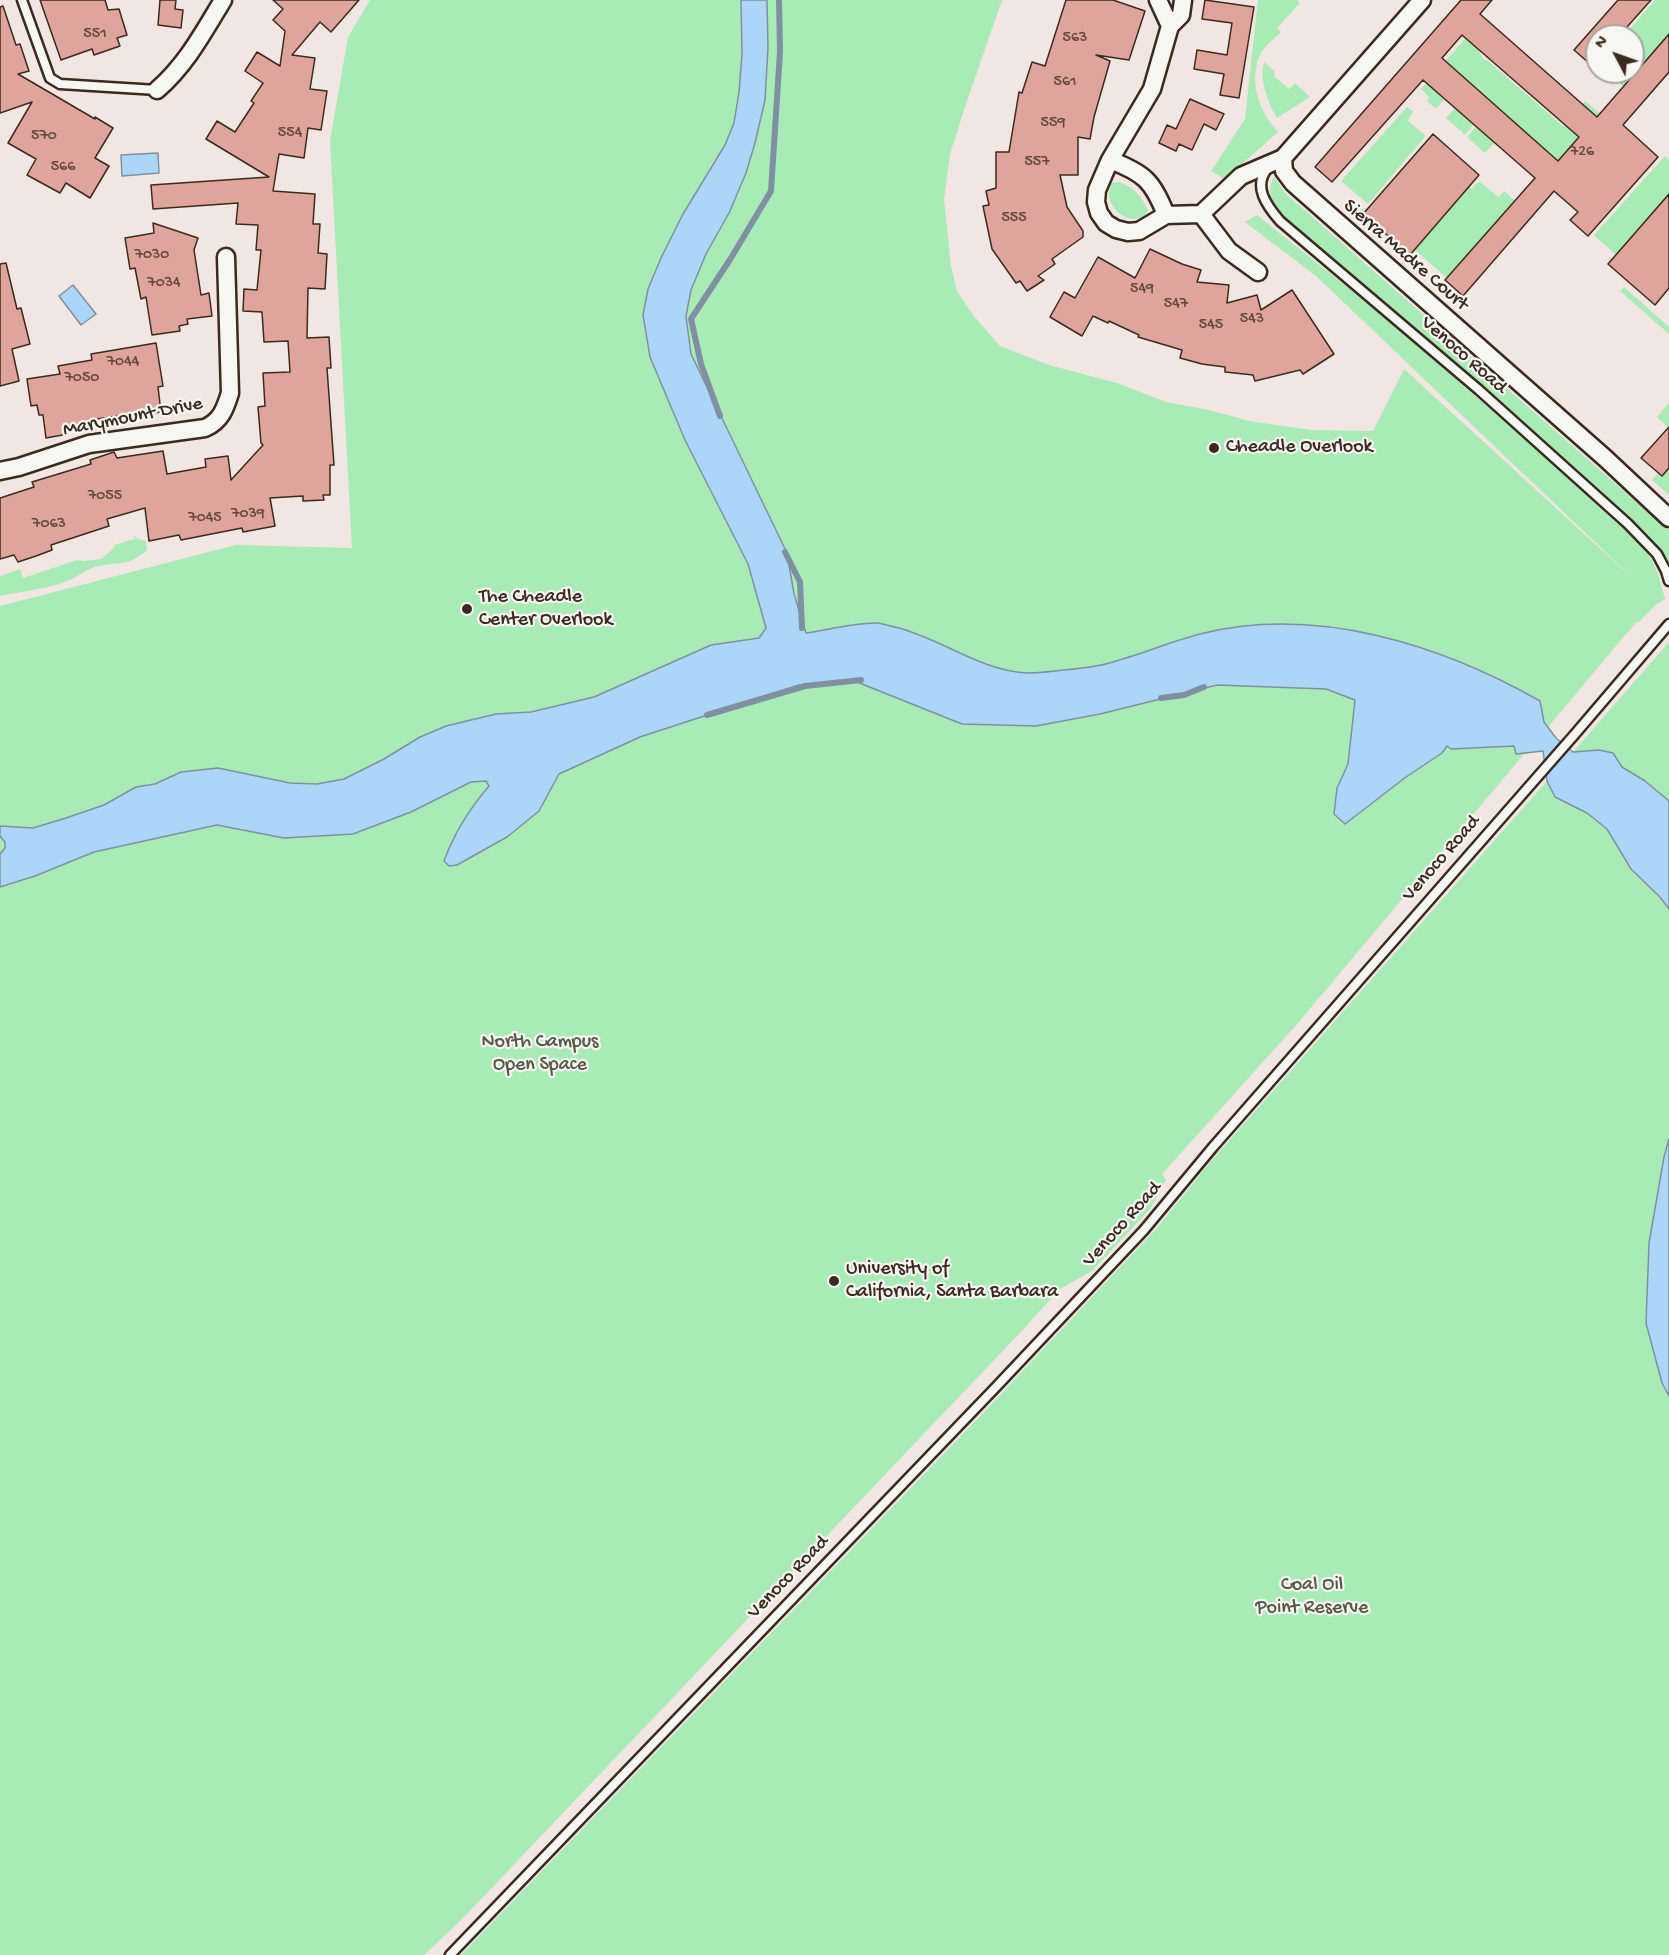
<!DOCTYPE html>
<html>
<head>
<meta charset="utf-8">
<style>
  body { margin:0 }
  #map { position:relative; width:1669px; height:1955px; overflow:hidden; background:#f1e6e1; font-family:"Gochi Hand",sans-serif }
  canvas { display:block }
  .north { position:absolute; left:1585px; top:24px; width:60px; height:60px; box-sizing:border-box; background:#f6f6f2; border:2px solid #aba49d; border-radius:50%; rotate:311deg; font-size:16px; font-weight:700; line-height:24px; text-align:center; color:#3b2a1e }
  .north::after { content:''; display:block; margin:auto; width:21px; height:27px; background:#3b2a1e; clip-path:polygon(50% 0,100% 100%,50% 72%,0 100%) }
</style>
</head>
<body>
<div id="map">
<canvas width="1669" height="1955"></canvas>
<div class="north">N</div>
</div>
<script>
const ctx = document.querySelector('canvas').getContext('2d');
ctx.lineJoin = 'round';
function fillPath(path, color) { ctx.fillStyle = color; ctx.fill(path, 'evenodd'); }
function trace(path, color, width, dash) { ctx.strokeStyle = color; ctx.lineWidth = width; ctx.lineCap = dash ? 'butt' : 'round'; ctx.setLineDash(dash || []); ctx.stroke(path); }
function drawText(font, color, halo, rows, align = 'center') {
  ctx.font = font + ' "Gochi Hand",sans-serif'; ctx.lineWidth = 4.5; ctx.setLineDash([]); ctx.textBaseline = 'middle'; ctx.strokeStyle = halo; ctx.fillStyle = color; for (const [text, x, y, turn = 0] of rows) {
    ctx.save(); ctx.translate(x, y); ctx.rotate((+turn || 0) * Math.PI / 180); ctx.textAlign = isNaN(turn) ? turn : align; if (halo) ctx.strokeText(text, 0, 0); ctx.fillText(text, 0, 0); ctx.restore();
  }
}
const green = new Path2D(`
  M 370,0 L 1002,0 L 966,104 L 950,154 L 944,199 L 951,266 L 957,291 L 973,315 L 1000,346 L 1049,365 L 1117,383 L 1166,402 L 1209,410 L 1249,421 L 1311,430 L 1373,431 L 1404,369 L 1640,585 L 1316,276 L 1245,222 L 1257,215 L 1388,320 L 1604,508 L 1638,541 L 1652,560 L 1658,574 L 1665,599 L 1657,604 L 1639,622 L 1637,621 L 1548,727 L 1556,738 L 1573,752 L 1669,642 L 1669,1955 L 461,1955 L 983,1413 L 1157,1228 L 1211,1161 L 1547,781 L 1543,751 L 1524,754 L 1298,1023 L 1162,1174 L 1166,1180 L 1151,1208 L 1092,1271 L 1060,1289 L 1017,1336 L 462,1919 L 424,1955 L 0,1955 L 0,606 L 236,545 L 352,548 L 330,141 L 348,37 Z
  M 1258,0 L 1297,0 L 1300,3 L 1277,28 L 1281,32 C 1274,39 1262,48 1259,57 C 1249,84 1260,112 1278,132 L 1225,179 L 1211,171 L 1245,119 Z
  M 1655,0 L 1669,0 L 1669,37 L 1625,88 L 1607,72 L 1633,72 L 1633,36 L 1624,36 Z
  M 1470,33 L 1478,43 L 1477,48 L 1483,59 L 1488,61 L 1563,126 L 1585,101 L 1601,114 L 1554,168 L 1459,83 L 1436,109 L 1427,101 L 1429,97 L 1421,89 Z
  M 1264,62 L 1274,71 L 1274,76 L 1289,89 L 1295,83 L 1310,97 L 1277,118 C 1268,103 1259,79 1264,62 Z
  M 1458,105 L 1477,121 L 1465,135 L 1446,118 Z
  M 1407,107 L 1413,111 L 1408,121 L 1425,135 L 1424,138 L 1368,204 L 1341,181 Z
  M 1479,123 L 1498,139 L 1485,153 L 1467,137 Z
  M 1665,156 L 1669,160 L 1669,195 L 1616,255 L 1594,235 Z
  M 1273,178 L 1275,178 L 1285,193 L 1669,531 L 1669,567 L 1650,539 L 1621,510 L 1406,320 L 1286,220 C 1274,206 1266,196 1273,178 Z
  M 1119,182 C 1134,187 1142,196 1148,211 C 1133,233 1098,204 1112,183 Z
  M 1480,182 L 1499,197 L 1504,191 L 1516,202 L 1449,280 L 1411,246 L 1465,183 L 1472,189 L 1477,183 Z
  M 1359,206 L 1388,232 L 1380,241 L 1351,216 Z
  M 1624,287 L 1669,327 L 1669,334 L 1620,291 Z
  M 1669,403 L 1669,428 L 1657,417 Z
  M 1669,461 L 1669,495 L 1652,480 Z
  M 134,535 L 138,539 L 146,541 L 147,550 C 127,567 123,561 99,566 C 88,568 80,575 70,580 C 49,589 23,591 0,596 L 0,576 L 20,569 L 23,578 L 77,560 L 83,561 L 101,559 L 115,547 L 114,545 L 135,539 Z`);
const water = new Path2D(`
  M 741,0 L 767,0 L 768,48 L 765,100 L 755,143 L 746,173 L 729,213 L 706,254 L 691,290 L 686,316 L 691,354 L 787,553 L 794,594 L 806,633 C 827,630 857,622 878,623 C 883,624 890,626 895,627 C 941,638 980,671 1028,673 C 1037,673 1046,672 1055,671 C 1073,669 1092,668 1109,663 C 1140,655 1169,642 1200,634 C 1315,605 1440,644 1540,701 L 1544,722 L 1556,738 L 1573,752 L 1599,750 L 1613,753 L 1622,767 L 1645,781 L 1669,801 L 1669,909 L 1660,897 L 1631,869 L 1607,829 L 1587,813 L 1555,797 L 1547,781 L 1543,751 L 1516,754 L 1514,746 L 1451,749 L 1447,746 L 1442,753 L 1406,777 L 1345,824 L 1334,814 L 1337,788 L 1348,764 L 1355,700 L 1326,689 L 1217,685 L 1100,714 L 1036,726 L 962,724 L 852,680 L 799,685 L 640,737 L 559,774 L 539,811 L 507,837 L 457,865 L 449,866 L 444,861 C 454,834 470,808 489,786 L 486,781 L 471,782 L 411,812 L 353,834 L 284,838 L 217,825 L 94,852 L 35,876 L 0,887 L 0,854 L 5,848 L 5,842 L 0,836 L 0,826 L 33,828 L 66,818 L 104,805 L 136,787 L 155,784 L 181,772 L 218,768 L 290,783 L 317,784 L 344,779 L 384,759 L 420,737 L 446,726 L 496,714 L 531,712 L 594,697 L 711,645 L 759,638 L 766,628 L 748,564 L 685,440 L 650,357 L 643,315 L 648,289 L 661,258 L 683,214 L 725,145 L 734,123 L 739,92 L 742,54 Z
  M 158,153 L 159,173 L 122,176 L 121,155 Z
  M 73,285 L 96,314 L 81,325 L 59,296 Z
  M 1669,1139 L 1669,1396 L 1662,1383 L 1646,1323 L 1649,1243 L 1664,1157 Z`);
const stream = new Path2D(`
  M 720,416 L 701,364 L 691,319 L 731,258 L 771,191 L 780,52 L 779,0
  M 785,552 L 800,582 L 802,628
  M 1161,698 L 1184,695 L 1204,687
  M 707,715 L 805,686 L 861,680`);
const building = new Path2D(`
  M 40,0 L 105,0 L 108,10 L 119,9 L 127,35 L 117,38 L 120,46 L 94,55 L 92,49 L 61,60 Z
  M 160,0 L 176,0 L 175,9 L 183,10 L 181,28 L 158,25 Z
  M 273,0 L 359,0 L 331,32 L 320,22 L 292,55 L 315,58 L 310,89 L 327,91 L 321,130 L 308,128 L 304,158 L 279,154 L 273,191 L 315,194 L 313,224 L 320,224 L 318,253 L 327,254 L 325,289 L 308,288 L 307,338 L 329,337 L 331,368 L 327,368 L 334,465 L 330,465 L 330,495 L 323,495 L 324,500 L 303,501 L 303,496 L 270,498 L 275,526 L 243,532 L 242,528 L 181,540 L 179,535 L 149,541 L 145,508 L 107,519 L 109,526 L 51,545 L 52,550 L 36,556 L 18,562 L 14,555 L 0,559 L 0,498 L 34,487 L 32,482 L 91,464 L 90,460 L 114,452 L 117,458 L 163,451 L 167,474 L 206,467 L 205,459 L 228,456 L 231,480 L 263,445 L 261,443 L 258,407 L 265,406 L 263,373 L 290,372 L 288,341 L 264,342 L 262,312 L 243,311 L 244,289 L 257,290 L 261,250 L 256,250 L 258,225 L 236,224 L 238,203 L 153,209 L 151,185 L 269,177 L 206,139 L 217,121 L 235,132 L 254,103 L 251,101 L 263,83 L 245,71 L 257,52 L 280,66 L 285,31 L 273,20 L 283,9 Z
  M 1066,0 L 1113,0 L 1145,11 L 1129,60 L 1096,55 L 1110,61 L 1094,117 L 1090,139 L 1078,137 L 1078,175 L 1060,175 L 1067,207 L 1083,231 L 1083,237 L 1052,259 L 1055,264 L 1038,276 L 1044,280 L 1027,291 L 1020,281 L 1016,283 L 992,249 L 983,206 L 989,205 L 986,191 L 996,188 L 996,152 L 1009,152 L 1019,92 L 1022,93 L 1032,62 L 1045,66 Z
  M 1205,0 L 1254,7 L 1239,98 L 1220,95 L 1224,74 L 1194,69 L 1197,50 L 1227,55 L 1232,23 L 1202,19 Z
  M 1461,0 L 1492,0 L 1480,14 L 1597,117 L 1669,34 L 1669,72 L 1623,125 L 1658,157 L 1588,236 L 1570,220 L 1578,212 L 1554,191 L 1463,296 L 1445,280 L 1535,178 L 1423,80 L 1332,182 L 1315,167 ZM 1462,35 L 1579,137 L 1558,161 L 1442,58 Z
  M 1618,0 L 1651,0 L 1619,36 L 1597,36 L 1597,70 L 1574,50 Z
  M 3,6 L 16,45 L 20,44 L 29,71 L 18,74 L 95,119 L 95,117 L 113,128 L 95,158 L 109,166 L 90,198 L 66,183 L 60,193 L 27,175 L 36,159 L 8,143 L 32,102 L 0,113 L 0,7 Z
  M 1190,99 L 1224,114 L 1216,130 L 1204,124 L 1192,150 L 1179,144 L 1176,151 L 1159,143 L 1167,125 L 1176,129 Z
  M 1433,134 L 1479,175 L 1410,255 L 1363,214 Z
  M 1669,194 L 1669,288 L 1655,305 L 1608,264 Z
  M 153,223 L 198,238 L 194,250 L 201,295 L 209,293 L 212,316 L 187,319 L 188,324 L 179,326 L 180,331 L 152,335 L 146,297 L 141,299 L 135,268 L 130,269 L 125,238 L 154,233 Z
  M 1150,249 L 1182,264 L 1201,270 L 1197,282 L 1229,285 L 1227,303 L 1257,295 L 1261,310 L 1292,290 L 1334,354 L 1303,374 L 1300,370 L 1255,381 L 1253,375 L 1225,372 L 1225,367 L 1202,364 L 1180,358 L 1182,350 L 1138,337 L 1139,335 L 1109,321 L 1108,323 L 1093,316 L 1082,336 L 1050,317 L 1064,292 L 1075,298 L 1098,257 L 1135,278 Z
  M 6,263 L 17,309 L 21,308 L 30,344 L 12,349 L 19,381 L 0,386 L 0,264 Z
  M 156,343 L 163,386 L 158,387 L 161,412 L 139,415 L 139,413 L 97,419 L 98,424 L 67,429 L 68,434 L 46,438 L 43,415 L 39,415 L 37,405 L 31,406 L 27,379 L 60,374 L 58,366 L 92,360 L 91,354 Z
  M 1669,427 L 1669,468 L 1662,476 L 1641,458 Z`);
const lane = new Path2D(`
  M 22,0 L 50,78 L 60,84 L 157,90
  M 1268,168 C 1252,186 1267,206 1280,221 L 1479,390 L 1628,524 L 1657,554 L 1666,571 L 1669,581
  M 450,1955 L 996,1387 L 1144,1230 L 1213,1147 L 1575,734 L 1669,624`);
const street = new Path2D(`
  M 1158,0 L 1170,26
  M 1183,0 L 1181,15 L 1170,26 L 1152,89 L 1110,160 L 1097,190 L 1096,202 L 1099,213 L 1106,223 L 1116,229 L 1128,232 L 1139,231 L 1166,215 L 1201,214 L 1241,176 L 1283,158
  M 1422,0 L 1283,158 L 1284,171 L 1293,183 L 1605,458 L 1669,518
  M 157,90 C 186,65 203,33 223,0
  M 1110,160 C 1144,173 1153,181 1166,215
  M 1201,214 L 1229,251 L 1258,272
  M 0,471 L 19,467 L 89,444 L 205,428 C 221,421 225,409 230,393 L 226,257`);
const markers = [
  [1214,448,6,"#3b2a1e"],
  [467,609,6,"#3b2a1e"],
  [834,1281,6,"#3b2a1e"]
];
const numberNames = [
  ["551",95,35],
  ["563",1075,39],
  ["561",1065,83],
  ["559",1053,124],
  ["554",290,134],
  ["570",44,137],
  ["726",1582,153],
  ["557",1037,163],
  ["566",63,168],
  ["555",1014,219],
  ["7030",152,256],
  ["7034",164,284],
  ["549",1142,290],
  ["547",1176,305],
  ["543",1252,320],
  ["545",1211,326],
  ["7044",123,363],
  ["7050",82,379],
  ["7055",105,497],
  ["7039",248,515],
  ["7045",205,519],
  ["7063",49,525]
];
const streetNames = [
  ["Sierra Madre Court",1405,256,41],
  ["Venoco Road",1463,356,41],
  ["Marymount Drive",133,418,-11],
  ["Venoco Road",1442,859,-49],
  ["Venoco Road",1123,1225,-48],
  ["Venoco Road",789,1578,-46]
];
const poiNames = [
  ["Cheadle Overlook",1226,448],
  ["The Cheadle",479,598],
  ["Center Overlook",479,621],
  ["University of",846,1270],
  ["California, Santa Barbara",846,1293]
];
const parkNames = [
  ["North Campus",540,1043],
  ["Open Space",540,1066],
  ["Coal Oil",1312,1586],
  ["Point Reserve",1312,1609]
];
fillPath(green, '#a8ebb6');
fillPath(water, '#acd6f7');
trace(water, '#7f91a0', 1.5);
trace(stream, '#7f91a0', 6);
fillPath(building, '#dfa59c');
trace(building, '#3b2a1e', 1.5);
trace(lane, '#3b2a1e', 13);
trace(street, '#3b2a1e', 21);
trace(lane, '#f6f6f2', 8);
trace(street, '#f6f6f2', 16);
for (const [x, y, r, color] of markers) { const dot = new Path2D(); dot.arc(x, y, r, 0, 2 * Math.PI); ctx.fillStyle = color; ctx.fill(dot); trace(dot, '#f6f6f2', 2); }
drawText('16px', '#64493e', null, numberNames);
drawText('20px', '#3b2a1e', '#f6f6f2', streetNames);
drawText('20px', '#3b2a1e', '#f6f6f2', poiNames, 'left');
drawText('20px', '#565a44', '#f6f6f2', parkNames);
</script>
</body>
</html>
